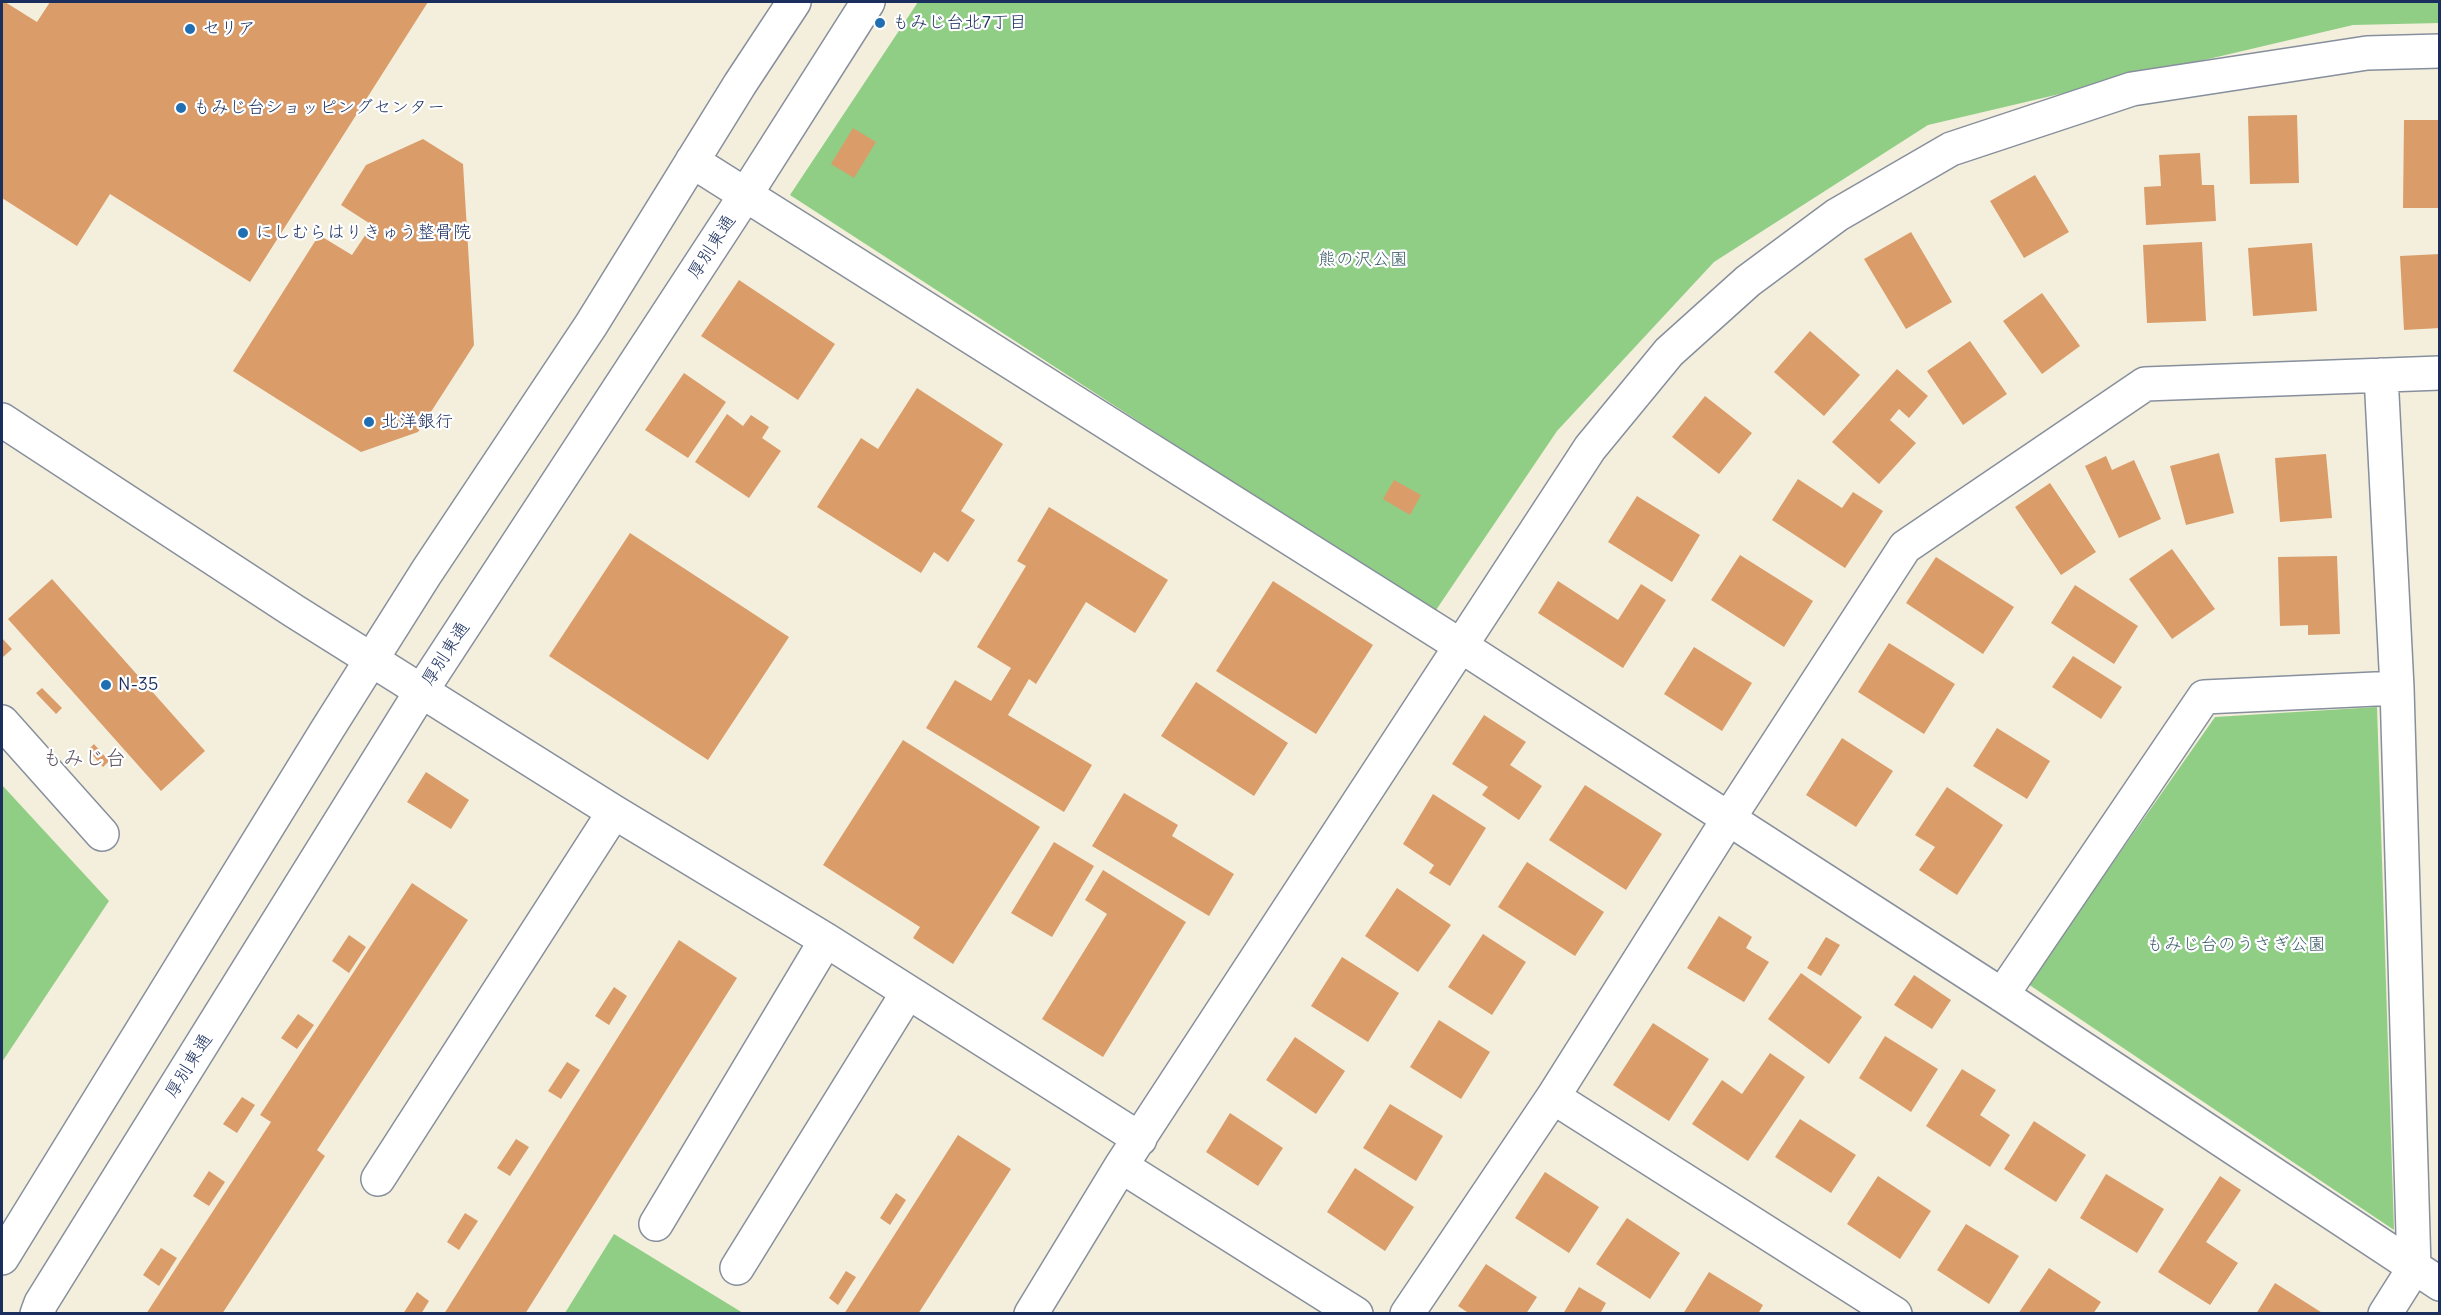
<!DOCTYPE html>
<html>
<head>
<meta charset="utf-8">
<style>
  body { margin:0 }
  #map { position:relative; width:2441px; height:1315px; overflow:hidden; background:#f3efdc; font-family:Delius,sans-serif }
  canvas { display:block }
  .frame { position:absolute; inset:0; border:3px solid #1b2f5e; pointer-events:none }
</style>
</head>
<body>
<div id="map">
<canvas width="2441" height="1315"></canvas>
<div class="frame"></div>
</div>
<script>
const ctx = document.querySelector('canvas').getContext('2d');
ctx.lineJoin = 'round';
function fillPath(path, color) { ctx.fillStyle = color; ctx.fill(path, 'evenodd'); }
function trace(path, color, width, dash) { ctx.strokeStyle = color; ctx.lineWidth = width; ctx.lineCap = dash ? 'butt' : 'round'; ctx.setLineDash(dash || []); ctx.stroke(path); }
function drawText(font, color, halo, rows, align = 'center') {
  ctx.font = font + ' Delius,"Klee One",sans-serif'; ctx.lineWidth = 4.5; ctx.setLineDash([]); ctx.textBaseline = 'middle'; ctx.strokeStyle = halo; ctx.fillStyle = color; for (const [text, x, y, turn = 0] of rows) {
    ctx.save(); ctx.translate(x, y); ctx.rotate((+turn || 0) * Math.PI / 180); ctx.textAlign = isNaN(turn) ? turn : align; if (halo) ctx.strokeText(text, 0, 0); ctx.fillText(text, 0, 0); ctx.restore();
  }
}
const green = new Path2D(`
  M 918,2 L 2439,2 L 2439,23 L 2353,25 L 1928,125 L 1714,262 L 1557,431 L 1434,613 L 790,195 Z
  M 2377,707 L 2394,1230 L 2028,984 L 2215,717 Z
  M 2,785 L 109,901 L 2,1062 Z
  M 614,1234 L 743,1313 L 565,1313 Z`);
const building = new Path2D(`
  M 2,2 L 5,2 L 37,22 L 50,2 L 428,2 L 250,282 L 110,194 L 77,246 L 2,198 Z
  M 2297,115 L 2299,183 L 2250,184 L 2248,116 Z
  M 2404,120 L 2440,120 L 2440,208 L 2403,208 Z
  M 853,128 L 876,142 L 854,178 L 831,164 Z
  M 423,139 L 463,164 L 474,345 L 418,432 L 361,452 L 233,371 L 319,235 L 352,255 L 372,225 L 341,205 L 366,165 Z
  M 2200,153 L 2202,185 L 2214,185 L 2216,221 L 2146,225 L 2144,187 L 2161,186 L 2159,155 Z
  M 2035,175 L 2069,232 L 2024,258 L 1990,201 Z
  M 1911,232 L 1952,302 L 1906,329 L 1864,259 Z
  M 2202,242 L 2206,321 L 2147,323 L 2143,245 Z
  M 2312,243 L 2317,311 L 2253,316 L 2248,248 Z
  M 2440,254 L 2440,328 L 2404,330 L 2400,256 Z
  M 739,280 L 835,344 L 798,400 L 701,336 Z
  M 2042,293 L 2080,346 L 2042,374 L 2003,321 Z
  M 1810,331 L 1860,375 L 1824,416 L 1774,372 Z
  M 1970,341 L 2007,394 L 1963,425 L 1927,371 Z
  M 1897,369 L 1928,396 L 1909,418 L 1899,409 L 1890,420 L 1916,443 L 1879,484 L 1832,442 Z
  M 684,373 L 726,402 L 688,458 L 645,430 Z
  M 917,388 L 1003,444 L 961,511 L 975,520 L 948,562 L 934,552 L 921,573 L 817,507 L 861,438 L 878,449 Z
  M 1705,396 L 1752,433 L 1719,474 L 1672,437 Z
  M 727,414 L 743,426 L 751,415 L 769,427 L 762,438 L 781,451 L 749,498 L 695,462 Z
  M 2219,453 L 2234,513 L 2186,525 L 2170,466 Z
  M 2326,454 L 2332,518 L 2280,522 L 2275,458 Z
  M 2106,456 L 2112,470 L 2134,460 L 2161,519 L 2119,538 L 2085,466 Z
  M 1798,479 L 1842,508 L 1853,492 L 1883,511 L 1845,568 L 1772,520 Z
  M 1394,480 L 1421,495 L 1410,515 L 1383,499 Z
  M 2050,483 L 2096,552 L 2061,575 L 2015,507 Z
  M 1637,496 L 1700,535 L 1672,582 L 1608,542 Z
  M 1049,507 L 1168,580 L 1135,633 L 1086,602 L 1036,684 L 1029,679 L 1008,715 L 1092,765 L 1064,812 L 926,728 L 955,680 L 991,701 L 1011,668 L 977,647 L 1026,566 L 1017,561 Z
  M 630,533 L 789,637 L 708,760 L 549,656 Z
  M 2172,549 L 2215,609 L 2172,639 L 2129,579 Z
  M 1740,555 L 1813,601 L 1784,647 L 1711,600 Z
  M 2337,556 L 2340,634 L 2308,635 L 2308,625 L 2280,626 L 2278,557 Z
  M 1936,557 L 2014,607 L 1983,654 L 1906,603 Z
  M 52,579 L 205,751 L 161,791 L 8,619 Z
  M 1273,581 L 1373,645 L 1316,734 L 1216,671 Z
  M 1558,581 L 1618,620 L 1641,584 L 1666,600 L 1623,668 L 1538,613 Z
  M 2075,585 L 2138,626 L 2114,664 L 2051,623 Z
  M 2,638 L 12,649 L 3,657 L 2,655 Z
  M 1889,643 L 1955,684 L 1924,734 L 1858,692 Z
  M 1694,647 L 1752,683 L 1722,731 L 1664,694 Z
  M 2073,656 L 2122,687 L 2101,719 L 2052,687 Z
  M 1196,682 L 1288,743 L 1254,796 L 1161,736 Z
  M 42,688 L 62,708 L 56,714 L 36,693 Z
  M 1484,715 L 1526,742 L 1510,765 L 1542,786 L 1519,820 L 1482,795 L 1488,787 L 1452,764 Z
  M 1997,728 L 2050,761 L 2027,799 L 1973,766 Z
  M 1842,738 L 1893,771 L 1856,827 L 1806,795 Z
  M 903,740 L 1040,827 L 953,964 L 913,938 L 920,927 L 823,865 Z
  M 94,744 L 109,761 L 103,767 L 88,750 Z
  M 426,772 L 469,800 L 451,829 L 407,802 Z
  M 1585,785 L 1662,834 L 1626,890 L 1549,840 Z
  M 1947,787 L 2003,825 L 1957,895 L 1919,870 L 1935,847 L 1915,835 Z
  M 1124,793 L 1178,825 L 1172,836 L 1234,874 L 1209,916 L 1092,846 Z
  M 1433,794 L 1486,828 L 1450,886 L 1429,873 L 1434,865 L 1403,844 Z
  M 1054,842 L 1094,866 L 1052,937 L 1011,913 Z
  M 1527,862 L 1604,912 L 1575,956 L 1498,907 Z
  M 1103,870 L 1186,922 L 1103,1057 L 1042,1019 L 1107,914 L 1085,900 Z
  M 412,883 L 468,920 L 317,1150 L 325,1156 L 222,1314 L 146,1314 L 271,1122 L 260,1115 Z
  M 1397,888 L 1451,925 L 1418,972 L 1365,936 Z
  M 1719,916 L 1752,937 L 1746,948 L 1769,962 L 1744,1002 L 1687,968 Z
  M 1483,934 L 1526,962 L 1492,1015 L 1448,987 Z
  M 349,935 L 366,947 L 349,973 L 332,961 Z
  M 1826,937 L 1840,945 L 1821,976 L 1807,968 Z
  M 679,940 L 737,978 L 525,1314 L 444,1314 Z
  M 1342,957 L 1399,993 L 1368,1042 L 1311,1006 Z
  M 1801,973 L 1862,1017 L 1829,1064 L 1768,1019 Z
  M 1914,975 L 1951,1000 L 1932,1029 L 1894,1005 Z
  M 614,987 L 627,996 L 609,1025 L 595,1016 Z
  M 298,1014 L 314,1025 L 297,1049 L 281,1038 Z
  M 1439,1020 L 1490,1052 L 1461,1099 L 1410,1067 Z
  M 1653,1023 L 1709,1059 L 1669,1121 L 1613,1085 Z
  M 1885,1036 L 1938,1069 L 1911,1112 L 1859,1078 Z
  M 1295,1037 L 1345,1071 L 1316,1114 L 1266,1080 Z
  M 1770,1053 L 1805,1077 L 1748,1161 L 1692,1124 L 1722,1080 L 1742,1094 Z
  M 567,1062 L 580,1070 L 561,1099 L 548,1091 Z
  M 1962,1069 L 1996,1090 L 1980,1115 L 2010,1135 L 1990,1167 L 1926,1126 Z
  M 242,1097 L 255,1105 L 237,1133 L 223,1124 Z
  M 1390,1104 L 1443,1136 L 1416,1181 L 1363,1148 Z
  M 1230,1113 L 1283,1148 L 1258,1186 L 1206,1152 Z
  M 1800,1119 L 1856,1155 L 1831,1193 L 1775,1157 Z
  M 2034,1121 L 2086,1155 L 2056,1202 L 2004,1169 Z
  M 958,1135 L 1011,1169 L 918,1314 L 844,1314 Z
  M 516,1139 L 529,1147 L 510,1176 L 497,1168 Z
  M 1355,1168 L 1414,1207 L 1385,1251 L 1327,1212 Z
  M 209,1171 L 225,1182 L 209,1206 L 193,1196 Z
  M 1545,1172 L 1599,1207 L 1569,1253 L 1515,1218 Z
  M 2106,1174 L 2164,1209 L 2137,1253 L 2080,1218 Z
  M 1878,1176 L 1931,1211 L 1900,1259 L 1847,1224 Z
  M 2220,1176 L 2241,1190 L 2206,1242 L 2238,1263 L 2210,1305 L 2158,1272 Z
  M 896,1193 L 906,1200 L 890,1225 L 880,1218 Z
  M 465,1213 L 478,1221 L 459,1250 L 447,1242 Z
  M 1627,1218 L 1680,1253 L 1650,1299 L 1596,1264 Z
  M 1966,1224 L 2019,1256 L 1989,1304 L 1937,1270 Z
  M 161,1248 L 177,1258 L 159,1286 L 143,1275 Z
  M 1486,1264 L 1537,1297 L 1526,1314 L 1470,1314 L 1458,1306 Z
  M 2049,1268 L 2101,1302 L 2093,1314 L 2018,1314 Z
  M 846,1271 L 856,1277 L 838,1305 L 829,1298 Z
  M 1709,1272 L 1763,1305 L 1758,1314 L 1683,1314 Z
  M 2275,1283 L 2324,1314 L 2256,1314 Z
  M 1579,1287 L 1606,1303 L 1600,1314 L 1563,1314 Z
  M 417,1292 L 429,1301 L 421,1314 L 403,1314 Z`);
const minor = new Path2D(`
  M 692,161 L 1461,646 L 2002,995 L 2440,1284
  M 2381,375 L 2397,688 L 2414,1268 L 2385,1314
  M 2,420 L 294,611 L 614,812 L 826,940 L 1140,1139
  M 2,722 L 102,834
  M 2002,995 L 2204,697 L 2397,688
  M 1553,1097 L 1895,1314
  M 1121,1166 L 1356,1314
  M 378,1179 L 614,812
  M 656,1224 L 826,940
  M 2,1258 L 327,730 L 426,573 L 591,325 L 740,84 L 794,2
  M 737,1268 L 908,992
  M 37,1314 L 41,1303 L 422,690 L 746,194 L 868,2
  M 1031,1314 L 1121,1166 L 1590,448 L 1669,352 L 1748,281 L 1837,215 L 1951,149 L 2132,89 L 2367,53 L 2440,51
  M 1407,1314 L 1553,1097 L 1729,818 L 1905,547 L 2145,384 L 2440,373`);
const markers = [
  [880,23,6,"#1f6fb2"],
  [190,29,6,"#1f6fb2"],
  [181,108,6,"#1f6fb2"],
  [243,233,6,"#1f6fb2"],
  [369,422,6,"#1f6fb2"],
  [106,685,6,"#1f6fb2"]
];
const poiNames = [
  ["もみじ台北7丁目",892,23],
  ["セリア",202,29],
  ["もみじ台ショッピングセンター",193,108],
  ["にしむらはりきゅう整骨院",255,233],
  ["北洋銀行",381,422],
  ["N-35",118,685]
];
const streetNames = [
  ["厚別東通",712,247,-57],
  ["厚別東通",446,654,-57],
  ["厚別東通",189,1066,-58]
];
const parkNames = [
  ["熊の沢公園",1363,260],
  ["もみじ台のうさぎ公園",2236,945]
];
const quarterNames = [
  ["もみじ台",84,759]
];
fillPath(green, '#90ce85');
fillPath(building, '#da9d6a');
trace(minor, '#878f9d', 36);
trace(minor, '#fff', 33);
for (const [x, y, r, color] of markers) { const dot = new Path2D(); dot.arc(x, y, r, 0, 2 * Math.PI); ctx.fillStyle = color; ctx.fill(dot); trace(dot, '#fff', 2); }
drawText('18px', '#1b2f5e', '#fff', poiNames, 'left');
drawText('18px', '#1b2f5e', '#fff', streetNames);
drawText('18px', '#3e5f6a', '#fff', parkNames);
drawText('21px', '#5e5662', '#fff', quarterNames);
</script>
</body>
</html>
